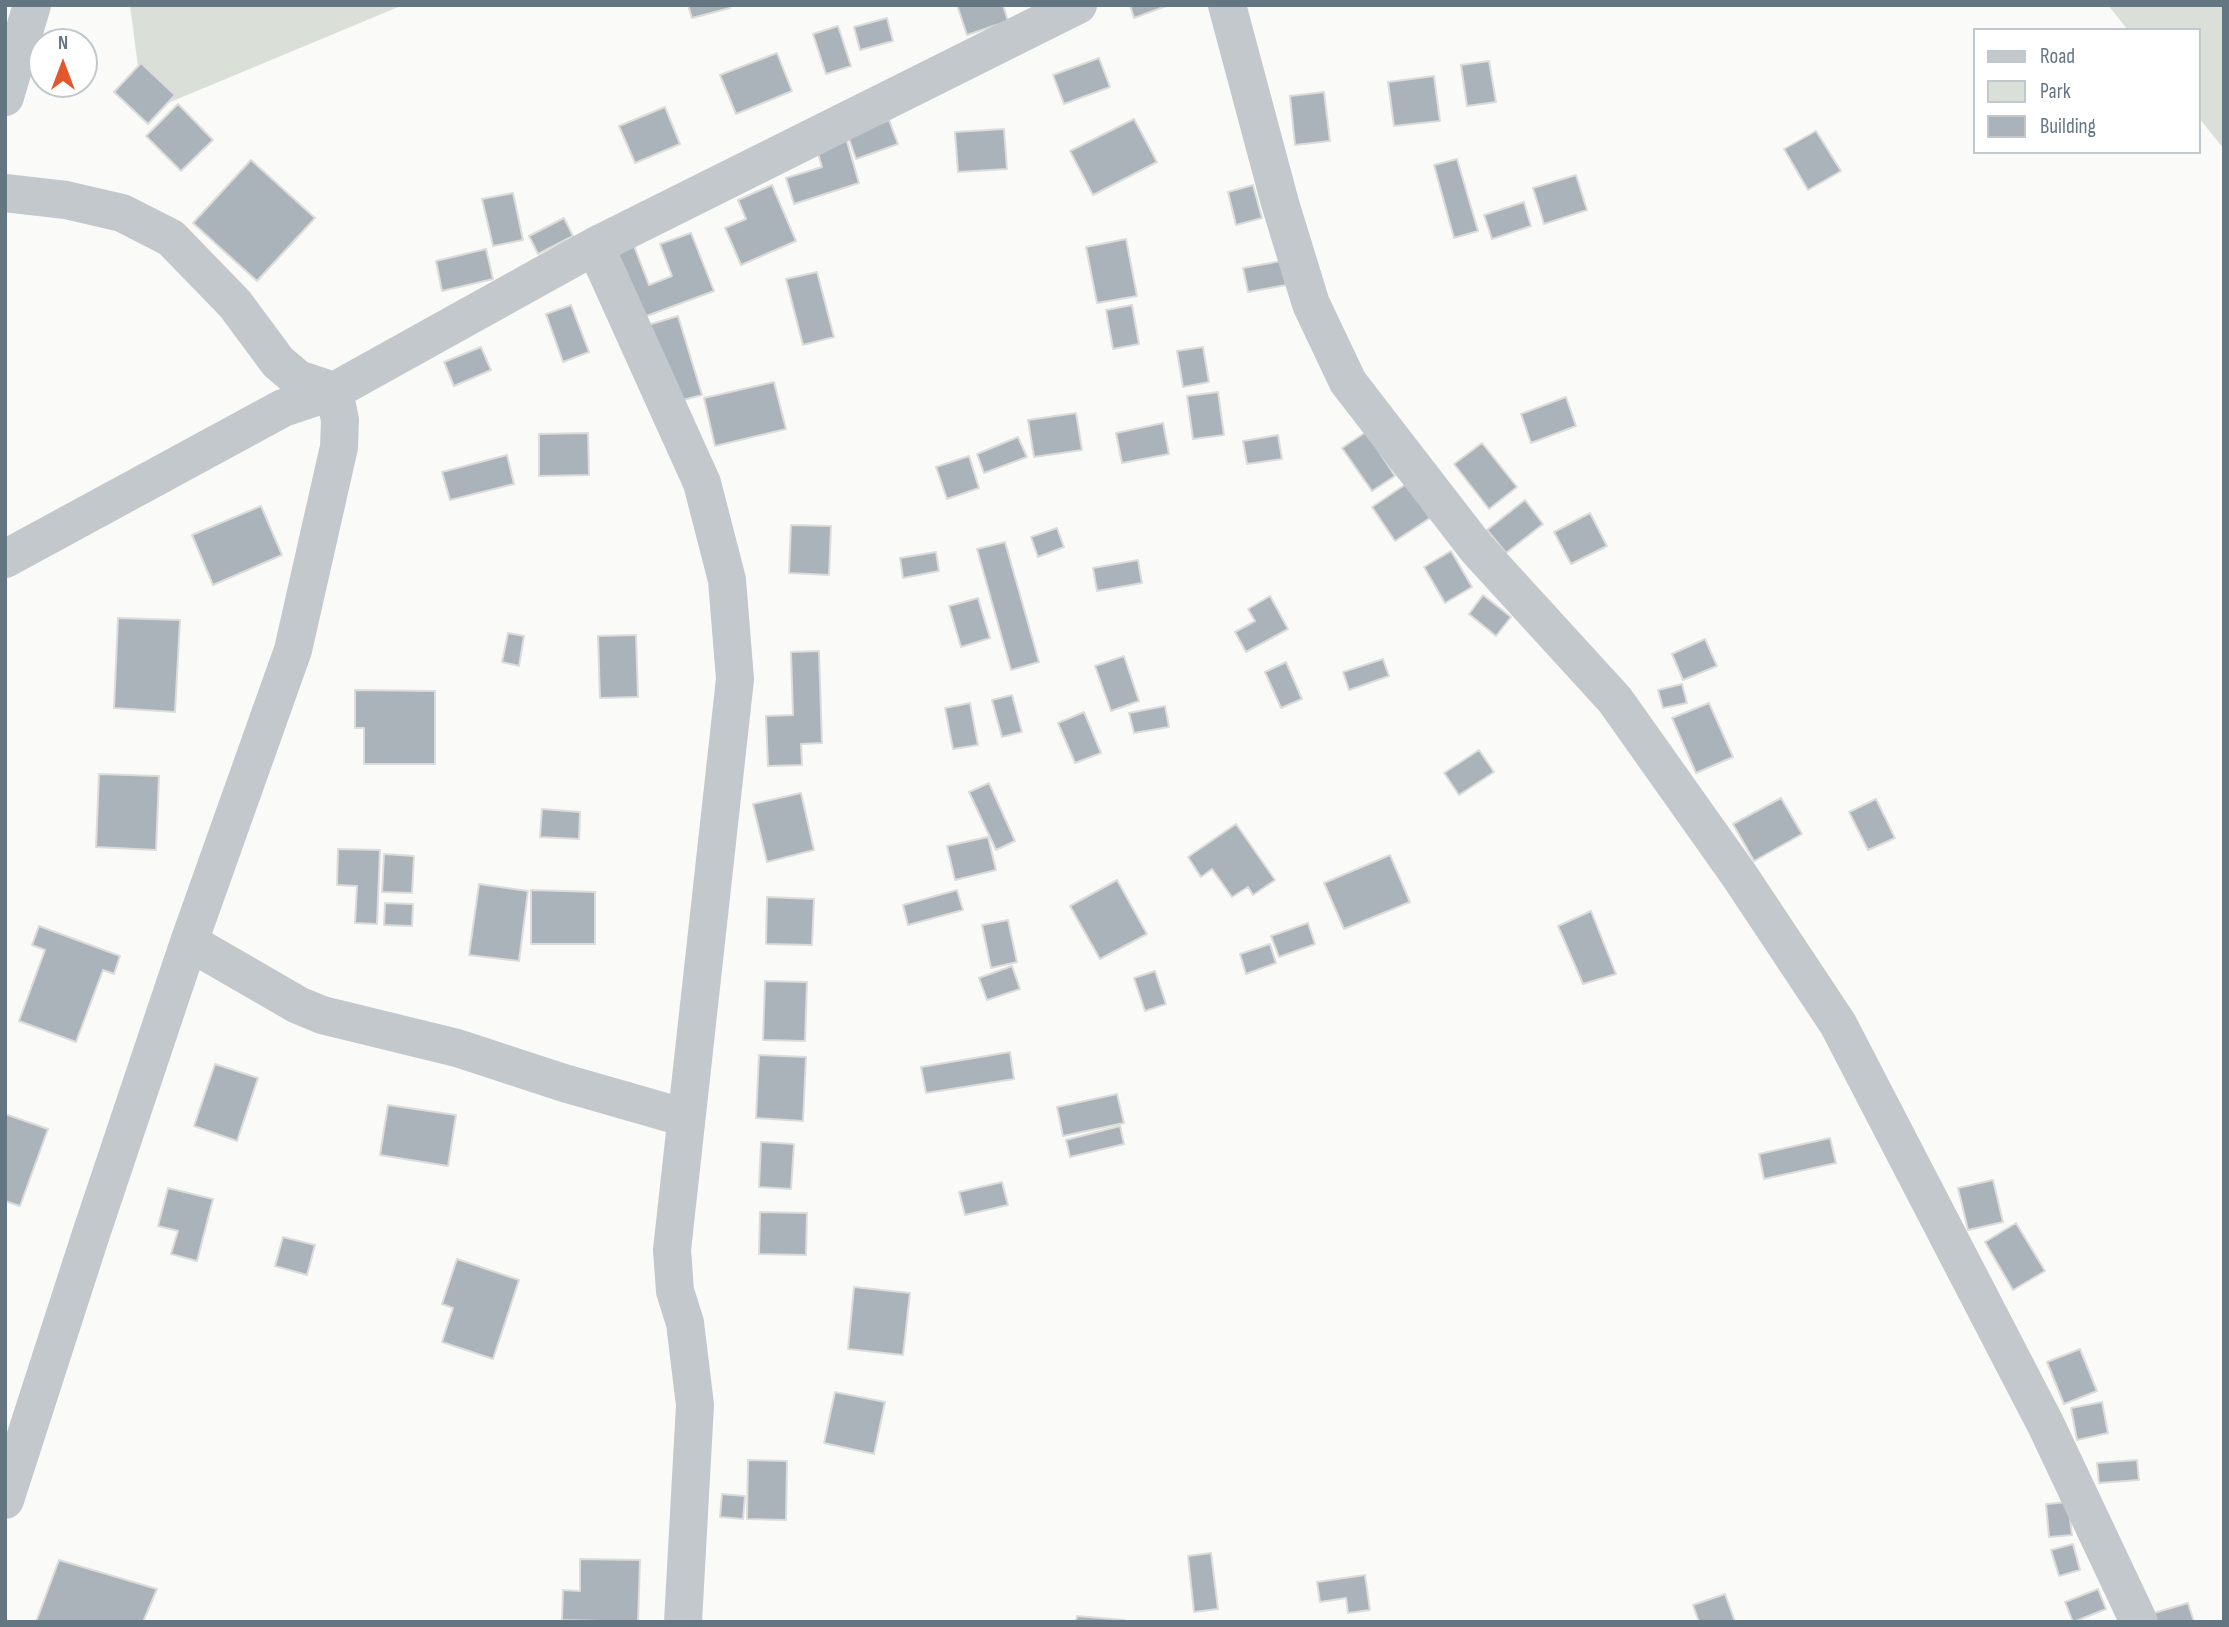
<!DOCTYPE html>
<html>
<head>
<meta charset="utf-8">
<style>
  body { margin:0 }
  #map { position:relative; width:2229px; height:1627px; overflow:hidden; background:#fafaf8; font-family:"Sofia Sans Condensed",sans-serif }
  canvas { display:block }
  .frame { position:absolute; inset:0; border:7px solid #657683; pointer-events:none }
  .legend { position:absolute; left:1973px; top:28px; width:228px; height:126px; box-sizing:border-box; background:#fff; border:2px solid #c1c8cd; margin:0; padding:9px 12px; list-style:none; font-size:21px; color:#657683 }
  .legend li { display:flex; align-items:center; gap:14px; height:35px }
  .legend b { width:35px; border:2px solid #c1c8cd }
  .north { position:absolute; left:28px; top:28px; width:70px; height:70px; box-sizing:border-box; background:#fff; border:2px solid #c1c8cd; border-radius:50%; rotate:0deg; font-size:19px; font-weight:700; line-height:28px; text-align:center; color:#657683 }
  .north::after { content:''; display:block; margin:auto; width:24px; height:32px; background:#e4572e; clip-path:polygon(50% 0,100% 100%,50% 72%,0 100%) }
</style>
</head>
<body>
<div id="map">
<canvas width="2229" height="1627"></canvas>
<div class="frame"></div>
<ul class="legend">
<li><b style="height:9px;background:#c3c8cc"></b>Road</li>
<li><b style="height:19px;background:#dadfd7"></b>Park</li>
<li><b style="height:19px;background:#aab3b9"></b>Building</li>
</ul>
<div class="north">N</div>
</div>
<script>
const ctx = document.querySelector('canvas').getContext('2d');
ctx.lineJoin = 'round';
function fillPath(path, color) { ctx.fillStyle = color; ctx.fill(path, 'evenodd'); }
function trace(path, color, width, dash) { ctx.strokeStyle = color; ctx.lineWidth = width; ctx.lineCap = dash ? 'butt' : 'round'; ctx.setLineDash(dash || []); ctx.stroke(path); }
const green = new Path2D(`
  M 130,5 L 403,5 L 144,113 Z
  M 2108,5 L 2224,5 L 2224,149 L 2199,118 L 2199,30 L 2128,30 Z`);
const building = new Path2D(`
  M 688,5 L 730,5 L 730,8 L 692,18 Z
  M 957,5 L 1003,5 L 1008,21 L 967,35 Z
  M 1130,5 L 1169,5 L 1134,18 Z
  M 887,18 L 893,41 L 860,50 L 854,27 Z
  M 838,26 L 851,66 L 826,74 L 813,34 Z
  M 777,53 L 792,91 L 736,114 L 720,75 Z
  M 1099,58 L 1110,87 L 1064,104 L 1053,75 Z
  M 1489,61 L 1496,102 L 1467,106 L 1461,65 Z
  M 141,63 L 175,95 L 148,124 L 114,92 Z
  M 1434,76 L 1440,121 L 1394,126 L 1388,82 Z
  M 1324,92 L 1330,141 L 1295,145 L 1290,96 Z
  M 178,104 L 213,140 L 181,171 L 146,136 Z
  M 665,107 L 680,144 L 635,163 L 619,126 Z
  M 1134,119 L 1157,162 L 1093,195 L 1070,151 Z
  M 889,120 L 898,144 L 856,159 L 848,136 Z
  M 1004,129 L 1007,169 L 958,172 L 955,132 Z
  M 1816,131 L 1841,171 L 1808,190 L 1784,149 Z
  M 846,138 L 859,183 L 794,204 L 786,178 L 822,167 L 816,147 Z
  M 1457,159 L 1478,231 L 1454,238 L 1434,165 Z
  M 251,160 L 315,218 L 257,281 L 193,223 Z
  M 1576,175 L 1587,210 L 1544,224 L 1533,188 Z
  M 772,185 L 796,241 L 741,265 L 725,228 L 746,219 L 738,200 Z
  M 1253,185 L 1262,218 L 1236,225 L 1228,192 Z
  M 513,193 L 523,240 L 493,246 L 482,199 Z
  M 1524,202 L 1531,226 L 1492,239 L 1484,215 Z
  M 564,218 L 573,236 L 538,254 L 529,236 Z
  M 691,233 L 714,291 L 641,318 L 616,252 L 634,246 L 649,285 L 672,276 L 660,244 Z
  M 1126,239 L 1137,296 L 1097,303 L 1086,247 Z
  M 486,249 L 493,279 L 442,291 L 436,261 Z
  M 1281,261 L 1286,285 L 1248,292 L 1243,268 Z
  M 817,272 L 834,337 L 803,345 L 786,279 Z
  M 571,305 L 589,352 L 563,362 L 546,314 Z
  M 1132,305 L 1139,344 L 1113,349 L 1106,310 Z
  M 678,316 L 702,395 L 672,403 L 648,325 Z
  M 481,347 L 491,370 L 454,386 L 444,362 Z
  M 1203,347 L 1209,382 L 1183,387 L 1177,351 Z
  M 774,382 L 786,429 L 715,446 L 704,398 Z
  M 1218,392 L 1224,435 L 1193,439 L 1187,396 Z
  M 1566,397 L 1576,426 L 1531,443 L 1521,414 Z
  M 1076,413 L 1082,450 L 1034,457 L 1028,420 Z
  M 1163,423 L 1169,454 L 1122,463 L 1116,433 Z
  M 1366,432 L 1395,476 L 1372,491 L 1342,448 Z
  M 588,433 L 589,475 L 539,476 L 539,434 Z
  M 1278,435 L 1282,459 L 1247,464 L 1243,441 Z
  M 1018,437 L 1027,457 L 984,473 L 977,454 Z
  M 1482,443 L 1517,487 L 1489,509 L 1454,464 Z
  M 507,455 L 514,484 L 450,500 L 442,472 Z
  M 969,456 L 979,488 L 947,499 L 936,467 Z
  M 1406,484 L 1430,518 L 1395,541 L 1372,507 Z
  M 1525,500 L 1543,524 L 1506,553 L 1487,530 Z
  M 261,506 L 282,555 L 213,585 L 192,535 Z
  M 1590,513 L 1607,546 L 1571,564 L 1554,532 Z
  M 791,525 L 831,526 L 829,575 L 789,573 Z
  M 1057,528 L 1064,547 L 1038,557 L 1031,537 Z
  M 1005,542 L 1039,662 L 1011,670 L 977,549 Z
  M 1451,551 L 1472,587 L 1445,603 L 1424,567 Z
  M 936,552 L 939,571 L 903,578 L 900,558 Z
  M 1138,560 L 1142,583 L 1097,591 L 1093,568 Z
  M 1483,595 L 1511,617 L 1496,636 L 1469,614 Z
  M 1270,596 L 1288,629 L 1246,652 L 1235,632 L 1255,621 L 1248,609 Z
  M 978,598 L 990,638 L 961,647 L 949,606 Z
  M 118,618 L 180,620 L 175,712 L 114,708 Z
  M 508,633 L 524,636 L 519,666 L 502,662 Z
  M 636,635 L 638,697 L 600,698 L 598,636 Z
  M 1705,639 L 1717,666 L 1683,680 L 1672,654 Z
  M 819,651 L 822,743 L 801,744 L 802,765 L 768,766 L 766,716 L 793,715 L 791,652 Z
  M 1124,656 L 1139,701 L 1111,711 L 1095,666 Z
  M 1383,659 L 1389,676 L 1349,690 L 1343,672 Z
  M 1286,662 L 1302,699 L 1281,708 L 1265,672 Z
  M 1682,684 L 1687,703 L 1663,708 L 1658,690 Z
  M 355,690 L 435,691 L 435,764 L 364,764 L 364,728 L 355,728 Z
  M 1012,695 L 1022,732 L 1002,737 L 992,700 Z
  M 970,703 L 978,745 L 953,749 L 945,708 Z
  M 1709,703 L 1733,757 L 1696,773 L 1672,718 Z
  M 1165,706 L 1169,727 L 1134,733 L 1129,713 Z
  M 1084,712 L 1101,753 L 1075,763 L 1058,723 Z
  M 1479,750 L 1494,772 L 1459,795 L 1444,773 Z
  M 99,774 L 159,776 L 156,850 L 96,847 Z
  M 989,783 L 1015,841 L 996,850 L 969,792 Z
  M 801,793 L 814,850 L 767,862 L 753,804 Z
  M 1781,798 L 1802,834 L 1754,861 L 1733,824 Z
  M 1876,799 L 1895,838 L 1868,850 L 1849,812 Z
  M 542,809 L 580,812 L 579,839 L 540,837 Z
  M 1236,824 L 1275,880 L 1253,895 L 1248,887 L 1232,897 L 1212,869 L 1201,877 L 1188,857 Z
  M 988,837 L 996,870 L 955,880 L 947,846 Z
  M 338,849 L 380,850 L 377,924 L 355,923 L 357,886 L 337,885 Z
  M 384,854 L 414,856 L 412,893 L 382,892 Z
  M 1390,855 L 1410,902 L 1344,929 L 1324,883 Z
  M 1117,880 L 1147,934 L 1100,959 L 1070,906 Z
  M 479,884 L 528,891 L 519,961 L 469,955 Z
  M 531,890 L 595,892 L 595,944 L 531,944 Z
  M 957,890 L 963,910 L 908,925 L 903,905 Z
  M 767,897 L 814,899 L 812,945 L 766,944 Z
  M 385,903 L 413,904 L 412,926 L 384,925 Z
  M 1591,911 L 1616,974 L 1583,984 L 1558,926 Z
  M 1008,920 L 1017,962 L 991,968 L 982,925 Z
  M 1308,923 L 1315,944 L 1279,957 L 1271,936 Z
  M 39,926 L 120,956 L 114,974 L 103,970 L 76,1042 L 19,1021 L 45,950 L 32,945 Z
  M 1270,944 L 1276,963 L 1246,974 L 1240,954 Z
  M 1012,966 L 1020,989 L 987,1000 L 979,978 Z
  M 1155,971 L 1166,1004 L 1145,1011 L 1134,978 Z
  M 765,981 L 807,982 L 805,1041 L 763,1040 Z
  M 1010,1052 L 1014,1079 L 926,1093 L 921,1067 Z
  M 759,1055 L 806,1057 L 803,1121 L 756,1118 Z
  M 215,1064 L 258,1078 L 237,1141 L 194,1126 Z
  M 1117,1094 L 1124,1123 L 1063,1136 L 1057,1107 Z
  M 388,1105 L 456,1115 L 448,1166 L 380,1155 Z
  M 5,1114 L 48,1129 L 20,1206 L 5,1201 Z
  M 1120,1126 L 1124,1144 L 1070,1157 L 1066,1140 Z
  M 1830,1138 L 1836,1163 L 1764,1179 L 1759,1154 Z
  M 761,1142 L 794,1144 L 791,1189 L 759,1187 Z
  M 1993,1180 L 2003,1222 L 1968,1230 L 1958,1188 Z
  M 1002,1182 L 1008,1205 L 965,1215 L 959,1192 Z
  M 168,1188 L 213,1199 L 197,1261 L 171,1254 L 178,1231 L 158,1226 Z
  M 760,1212 L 807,1213 L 806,1255 L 759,1254 Z
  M 2016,1223 L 2045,1271 L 2013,1290 L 1985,1242 Z
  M 283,1237 L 315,1245 L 307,1275 L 275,1266 Z
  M 457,1259 L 519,1280 L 493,1359 L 442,1342 L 453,1308 L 442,1304 Z
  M 854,1287 L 910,1293 L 903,1355 L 848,1349 Z
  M 2080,1349 L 2097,1391 L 2064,1404 L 2047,1362 Z
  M 835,1392 L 885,1402 L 874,1454 L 824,1443 Z
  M 2102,1402 L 2108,1433 L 2077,1440 L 2071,1408 Z
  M 748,1460 L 787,1461 L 786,1520 L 747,1519 Z
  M 2137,1460 L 2139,1480 L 2099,1483 L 2097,1463 Z
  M 722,1494 L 745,1496 L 743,1519 L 720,1517 Z
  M 2068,1502 L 2072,1535 L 2049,1537 L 2046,1504 Z
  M 2073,1544 L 2080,1570 L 2059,1576 L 2051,1550 Z
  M 1211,1553 L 1218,1609 L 1194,1612 L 1188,1556 Z
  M 580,1559 L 640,1560 L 638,1622 L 562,1620 L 563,1590 L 580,1591 Z
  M 59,1560 L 157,1589 L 143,1622 L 36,1622 Z
  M 1365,1575 L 1370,1610 L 1348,1613 L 1346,1598 L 1320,1602 L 1317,1582 Z
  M 2098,1589 L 2106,1609 L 2073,1622 L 2065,1602 Z
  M 1725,1594 L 1735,1622 L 1699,1622 L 1693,1605 Z
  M 2188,1603 L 2194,1622 L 2149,1622 L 2147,1615 Z
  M 1077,1616 L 1124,1620 L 1124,1622 L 1076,1622 Z`);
const minor = new Path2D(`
  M 1227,5 L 1280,203 L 1311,304 L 1348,382 L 1477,549 L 1615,700 L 1739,875 L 1838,1024 L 2046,1425 L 2139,1622
  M 5,97 L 32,5
  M 5,193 L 66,200 L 122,213 L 171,238 L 235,304 L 278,362 L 298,379 L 334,391 L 340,420 L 339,447 L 293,650 L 189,942 L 90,1237 L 5,1500
  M 595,246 L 702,483 L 727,580 L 735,679 L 672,1250 L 675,1291 L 685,1323 L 695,1405 L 683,1622
  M 5,559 L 283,408 L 334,391 L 595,246 L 1078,5
  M 189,942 L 298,1005 L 322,1015 L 457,1048 L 564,1083 L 686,1118`);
fillPath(green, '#dadfd7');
fillPath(building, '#aab3b9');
trace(building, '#dcdcda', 2);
trace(minor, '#c3c8cc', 38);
</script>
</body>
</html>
